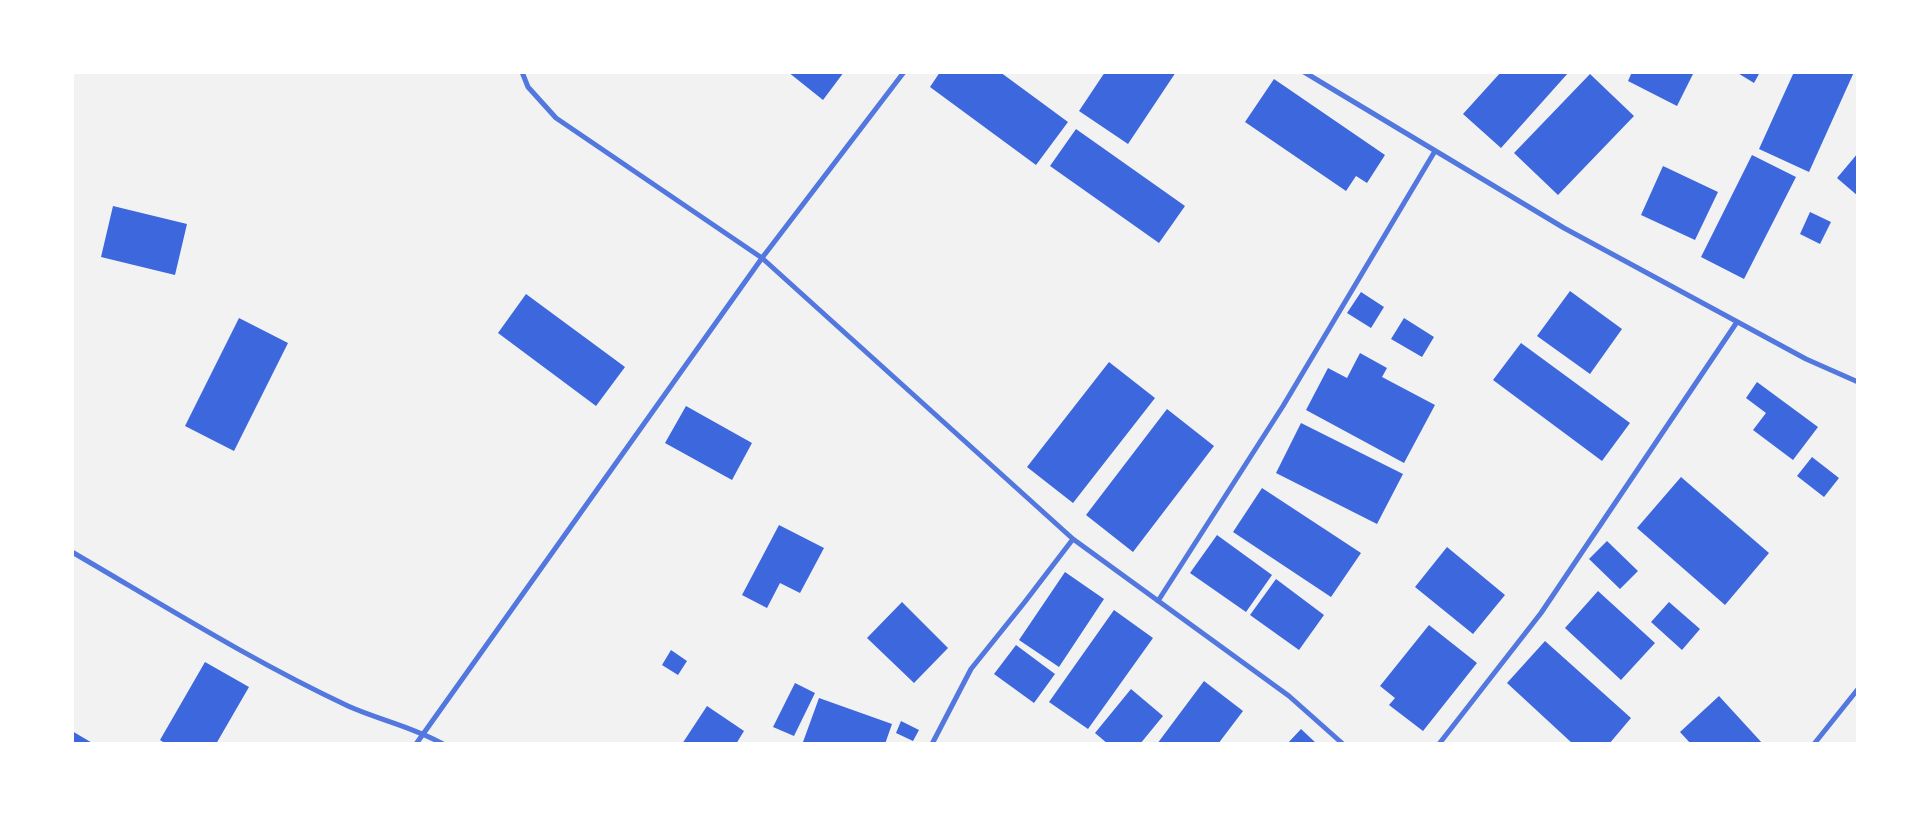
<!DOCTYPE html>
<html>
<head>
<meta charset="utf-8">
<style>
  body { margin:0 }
  #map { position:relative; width:1930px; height:816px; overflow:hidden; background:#f2f2f2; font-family:Jost,sans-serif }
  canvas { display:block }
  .frame { position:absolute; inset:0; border:74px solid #fff; pointer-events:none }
</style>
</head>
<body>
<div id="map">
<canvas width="1930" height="816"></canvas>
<div class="frame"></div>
</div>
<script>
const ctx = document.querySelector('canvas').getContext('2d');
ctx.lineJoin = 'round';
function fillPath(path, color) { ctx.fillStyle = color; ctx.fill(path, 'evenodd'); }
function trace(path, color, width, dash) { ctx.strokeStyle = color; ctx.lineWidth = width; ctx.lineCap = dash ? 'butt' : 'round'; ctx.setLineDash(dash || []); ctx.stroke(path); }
const building = new Path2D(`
  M 788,72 L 844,72 L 823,100 Z
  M 940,72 L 1000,72 L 1068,122 L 1036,165 L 930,87 Z
  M 1105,72 L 1176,72 L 1128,144 L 1079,111 Z
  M 1501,72 L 1569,72 L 1501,148 L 1463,114 Z
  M 1632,72 L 1694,72 L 1677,106 L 1628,81 Z
  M 1736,72 L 1760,72 L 1754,83 Z
  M 1794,72 L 1854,72 L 1809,172 L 1759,149 Z
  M 1590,74 L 1634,116 L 1558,195 L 1514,153 Z
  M 1274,79 L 1385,155 L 1367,183 L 1356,176 L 1346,191 L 1245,122 Z
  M 1076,129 L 1185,206 L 1159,243 L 1050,166 Z
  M 1858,153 L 1858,196 L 1837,178 Z
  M 1752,155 L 1796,177 L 1744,279 L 1701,257 Z
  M 1663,166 L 1718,192 L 1695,240 L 1641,215 Z
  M 113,206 L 187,224 L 175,275 L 101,257 Z
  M 1810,212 L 1831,222 L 1820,244 L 1800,234 Z
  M 1570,291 L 1622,329 L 1590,374 L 1537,336 Z
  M 1361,292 L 1384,307 L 1371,328 L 1347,313 Z
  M 526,294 L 625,367 L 596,406 L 498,333 Z
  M 239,318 L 288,343 L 234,451 L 185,426 Z
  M 1404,318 L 1434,337 L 1422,357 L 1391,339 Z
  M 1521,343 L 1630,423 L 1602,461 L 1493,380 Z
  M 1360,353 L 1387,368 L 1382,377 L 1435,405 L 1404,463 L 1306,410 L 1328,368 L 1347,378 Z
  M 1109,362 L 1155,398 L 1073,503 L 1027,467 Z
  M 1757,382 L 1818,427 L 1793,460 L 1753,430 L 1766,413 L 1746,398 Z
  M 686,406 L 752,443 L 732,480 L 665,443 Z
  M 1167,409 L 1214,446 L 1133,552 L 1086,515 Z
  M 1301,423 L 1403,474 L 1377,524 L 1276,473 Z
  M 1812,457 L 1839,478 L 1824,497 L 1797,476 Z
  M 1681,477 L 1769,553 L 1725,605 L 1637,528 Z
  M 1262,488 L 1361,553 L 1331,597 L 1233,532 Z
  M 779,525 L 824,548 L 800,593 L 780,583 L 767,608 L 742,595 Z
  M 1217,535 L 1272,575 L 1246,612 L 1190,573 Z
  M 1607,541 L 1638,571 L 1620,589 L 1589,559 Z
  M 1447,547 L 1505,595 L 1473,634 L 1415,587 Z
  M 1065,572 L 1104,599 L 1059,667 L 1019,640 Z
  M 1276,579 L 1324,615 L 1299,650 L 1250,615 Z
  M 1598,591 L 1655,643 L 1621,680 L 1565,628 Z
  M 902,602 L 948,648 L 914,683 L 867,638 Z
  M 1669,602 L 1700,629 L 1682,650 L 1651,622 Z
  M 1114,610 L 1153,638 L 1088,729 L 1049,702 Z
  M 1429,625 L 1477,663 L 1423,731 L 1389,705 L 1395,698 L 1380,686 Z
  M 1545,641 L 1631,718 L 1609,744 L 1573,744 L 1507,683 Z
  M 1016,645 L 1055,674 L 1034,703 L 994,674 Z
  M 671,650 L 687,661 L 678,675 L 662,665 Z
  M 205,662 L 249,687 L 216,744 L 166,744 L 160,740 Z
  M 1204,681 L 1243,711 L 1218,744 L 1157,744 Z
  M 795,683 L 815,693 L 794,736 L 773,727 Z
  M 1131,689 L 1163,716 L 1140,744 L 1108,744 L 1095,733 Z
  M 1719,696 L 1763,744 L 1691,744 L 1680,732 Z
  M 819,698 L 892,724 L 885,744 L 803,742 Z
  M 707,706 L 744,731 L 736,744 L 682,744 Z
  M 901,721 L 919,730 L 913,741 L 896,733 Z
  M 1301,729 L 1317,744 L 1287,744 Z
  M 72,731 L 94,744 L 72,744 Z`);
const minor = new Path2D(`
  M 522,72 L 528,87 L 556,118 L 762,258 L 1073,539 L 1289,696 L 1343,744
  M 1304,72 L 1564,228 L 1806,359 L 1858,382
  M 72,552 C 163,605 252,661 348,706 C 379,720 411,726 443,744
  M 1158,601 L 1283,406 L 1435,151
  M 416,744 L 762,258 L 904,72
  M 932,744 L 971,669 L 1024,603 L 1073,539
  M 1439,744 L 1541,613 L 1737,322
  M 1814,744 L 1858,689`);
fillPath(building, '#3d67dc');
trace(minor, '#5277de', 5);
</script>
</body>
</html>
